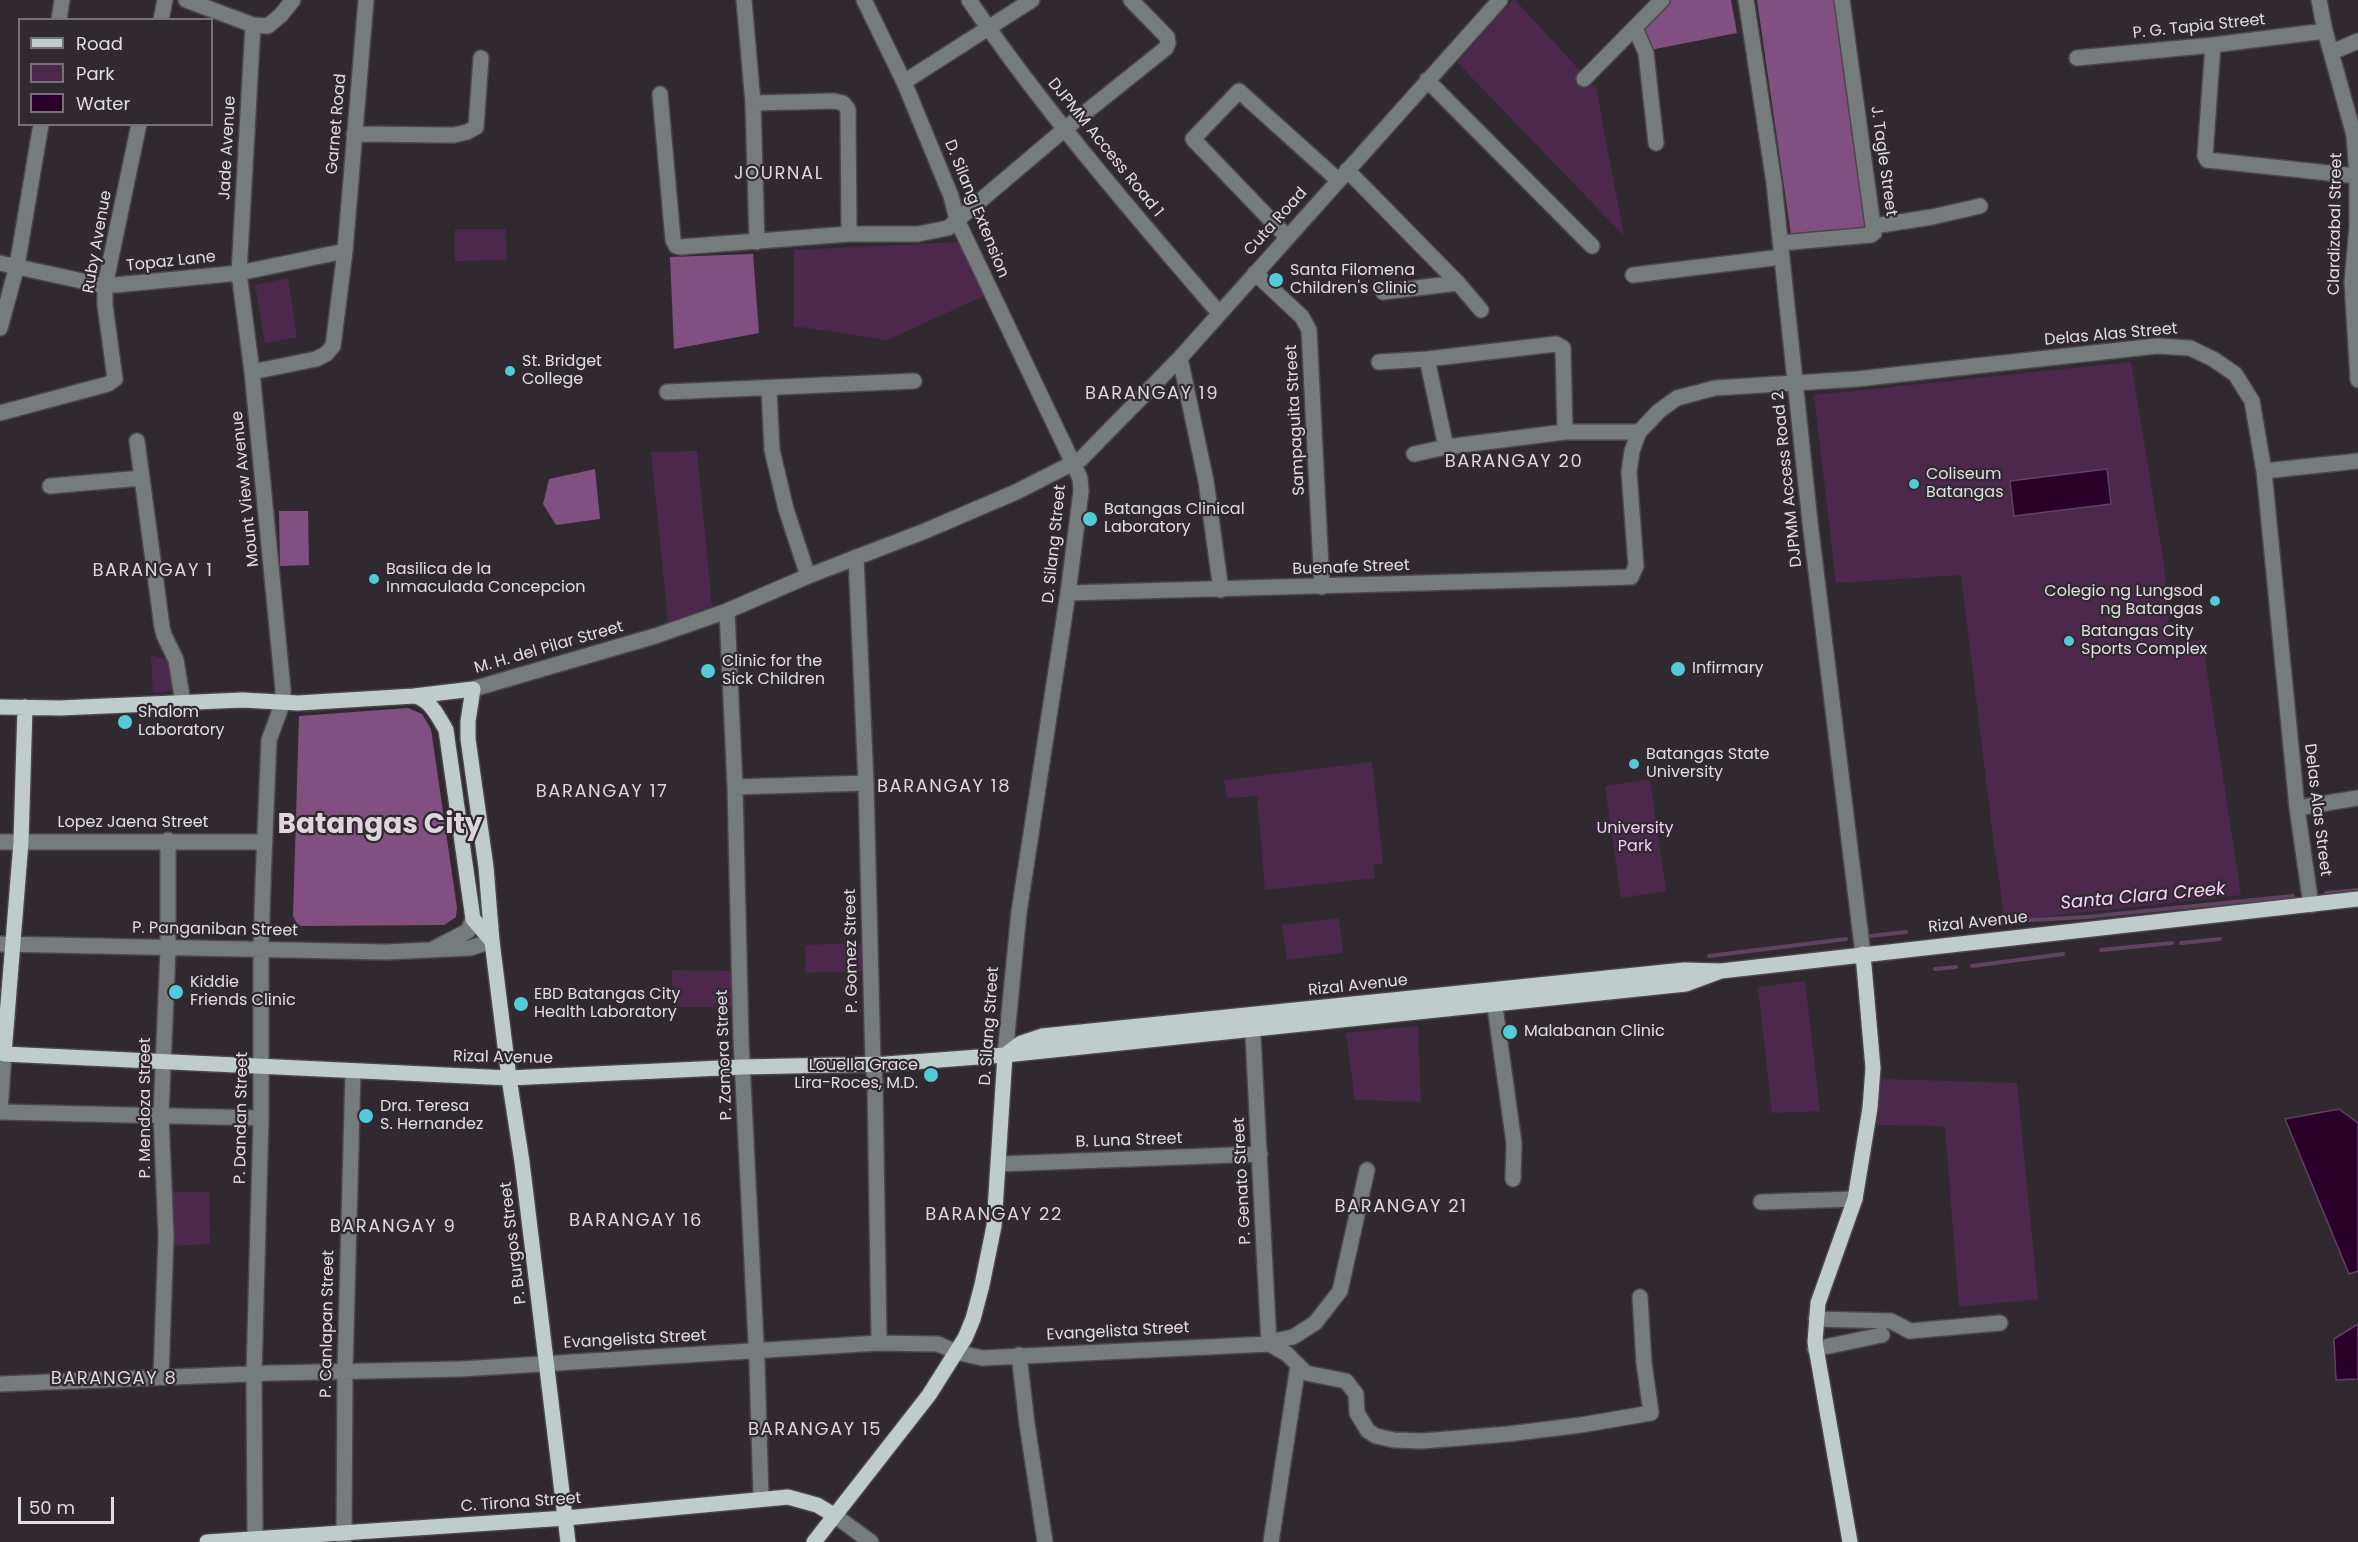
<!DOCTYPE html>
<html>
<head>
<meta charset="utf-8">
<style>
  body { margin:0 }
  #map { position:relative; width:2358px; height:1542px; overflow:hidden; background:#302a30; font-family:Poppins,sans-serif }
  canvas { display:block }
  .legend { position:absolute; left:18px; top:18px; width:195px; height:108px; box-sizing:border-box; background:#302a30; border:2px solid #767176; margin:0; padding:8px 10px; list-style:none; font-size:18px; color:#e0dce0 }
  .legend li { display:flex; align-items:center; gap:12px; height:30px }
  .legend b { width:30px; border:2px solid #767176 }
  .scale { position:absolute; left:18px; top:1497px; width:96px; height:27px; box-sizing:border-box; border:3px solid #e0dce0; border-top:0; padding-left:8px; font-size:18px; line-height:21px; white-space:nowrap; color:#e0dce0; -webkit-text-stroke:4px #302a30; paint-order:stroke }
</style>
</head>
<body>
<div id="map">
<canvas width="2358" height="1542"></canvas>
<ul class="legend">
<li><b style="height:8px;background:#c0cbcc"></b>Road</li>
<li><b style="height:16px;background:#4d284d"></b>Park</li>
<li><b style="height:16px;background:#2a002b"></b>Water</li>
</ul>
<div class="scale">50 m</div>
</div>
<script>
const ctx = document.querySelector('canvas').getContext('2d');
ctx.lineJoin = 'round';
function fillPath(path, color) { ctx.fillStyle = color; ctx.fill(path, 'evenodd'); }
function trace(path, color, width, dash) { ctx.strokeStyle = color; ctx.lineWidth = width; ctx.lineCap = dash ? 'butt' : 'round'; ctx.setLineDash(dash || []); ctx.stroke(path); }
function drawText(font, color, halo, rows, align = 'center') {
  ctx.font = font + ' Poppins,sans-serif'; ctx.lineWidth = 4.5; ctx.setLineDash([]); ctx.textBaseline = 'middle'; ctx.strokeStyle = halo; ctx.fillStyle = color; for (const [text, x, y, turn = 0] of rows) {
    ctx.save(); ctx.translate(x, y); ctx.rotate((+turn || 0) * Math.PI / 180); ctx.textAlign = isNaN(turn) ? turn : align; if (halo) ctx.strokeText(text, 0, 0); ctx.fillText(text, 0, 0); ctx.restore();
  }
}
const green = new Path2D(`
  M 1513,0 L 1515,0 L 1596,88 L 1624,236 L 1457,62 Z
  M 455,229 L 506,229 L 507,260 L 455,261 Z
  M 964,242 L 986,295 L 887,340 L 794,326 L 794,250 Z
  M 288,278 L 297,337 L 265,343 L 255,285 Z
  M 2131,362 L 2164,563 L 2170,642 L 2202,640 L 2241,895 L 2005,921 L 1993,837 L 1961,575 L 1836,583 L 1814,395 Z
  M 697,451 L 712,606 L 668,622 L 651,452 Z
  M 151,655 L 168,660 L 172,691 L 153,693 Z
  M 1372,762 L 1383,864 L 1373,865 L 1375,878 L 1265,890 L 1257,796 L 1227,798 L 1224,780 Z
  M 1650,779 L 1666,891 L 1621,898 L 1605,786 Z
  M 1339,918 L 1343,953 L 1287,960 L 1282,925 Z
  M 862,943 L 863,971 L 805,973 L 805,945 Z
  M 672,970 L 733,971 L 734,1007 L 673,1007 Z
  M 1805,981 L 1820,1111 L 1772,1113 L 1758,987 Z
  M 1418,1026 L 1421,1102 L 1355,1100 L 1346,1033 Z
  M 1882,1079 L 2017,1083 L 2038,1299 L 1959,1307 L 1945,1126 L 1876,1125 Z
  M 170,1192 L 209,1192 L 210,1244 L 170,1246 Z`);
const forest = new Path2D(`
  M 1665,0 L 1731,0 L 1737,33 L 1650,50 L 1640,26 Z
  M 1757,0 L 1837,0 L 1869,230 L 1791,235 Z
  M 753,254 L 759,333 L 674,349 L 670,257 Z
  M 595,469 L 600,519 L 556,525 L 543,504 L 549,479 Z
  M 279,511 L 308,511 L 309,565 L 280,566 Z
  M 408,708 L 422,714 L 431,729 L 457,908 L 456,917 L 444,925 L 301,926 L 297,924 L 293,916 L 299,716 Z`);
const water = new Path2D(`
  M 2107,469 L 2111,504 L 2014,516 L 2010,481 Z
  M 2339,1109 L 2358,1123 L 2358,1271 L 2349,1274 L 2285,1119 Z
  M 2358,1324 L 2358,1379 L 2336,1380 L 2334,1339 Z`);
const stream = new Path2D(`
  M 2326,893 L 2358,890
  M 1996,922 L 2086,917 L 2293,896
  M 1870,936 L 1906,932
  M 2181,943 L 2220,939
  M 2101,950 L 2172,943
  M 1709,956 L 1846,939
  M 1972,966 L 2063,954
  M 1935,969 L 1956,967`);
const minor = new Path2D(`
  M 186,0 L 253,25 L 268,26 L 281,15 L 293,0
  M 744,0 L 753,103 L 757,242
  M 864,0 L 904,82 L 951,196 L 957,220 L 1080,478 L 1081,491 L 1068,593 L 1019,912 L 1005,1055
  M 969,0 C 1044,110 1132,212 1219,313
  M 1746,0 L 1774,183 L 1810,522 L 1863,954
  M 2319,0 L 2325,31 L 2354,135 L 2357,176 L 2357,227 L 2352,282 L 2358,380
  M 59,20 L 62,0
  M 161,20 L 165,0
  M 253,25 L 239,273 L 252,372 L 283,689 L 283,702 L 269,740 L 263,882 L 261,949 L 261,1118 L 254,1373 L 255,1538
  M 1635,28 L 1646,53 L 1656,143
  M 2213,45 L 2205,156 L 2207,160 L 2357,176
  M 2332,52 L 2358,41
  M 2077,58 L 2213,45 L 2325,31
  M 1584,79 L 1662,0
  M 1427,80 L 1592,246
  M 904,82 L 1032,0
  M 660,94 L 673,240 L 676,246 L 680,247 L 849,234 L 918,234 L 948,228 L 1066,128 L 1166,48 L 1168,43 L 1167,37 L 1131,0
  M 753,103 L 834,101 L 843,103 L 848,109 L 849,234
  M 354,134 L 454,135 L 467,132 L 476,127 L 481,58
  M 1347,170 L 1458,283 L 1481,310
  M 1874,226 L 1932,217 L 1980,206
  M 1287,237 L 1193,139 L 1239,91 L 1338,180
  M 1781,243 L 1871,235 L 1874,233 L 1842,0
  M 0,263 L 105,286 L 239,273 L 345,251
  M 1255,273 L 1302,317 L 1309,330 L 1322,587
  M 1633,275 L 1782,257
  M 1383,292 L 1458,283
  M 0,328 L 17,266 L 41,124
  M 1180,358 L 1206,481 L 1221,590
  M 1379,362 L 1427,359
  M 252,372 L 316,359 L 326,354 L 333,346 L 345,251 L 366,0
  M 769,389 L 772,450 L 786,509 L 808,576
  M 667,392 L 914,381
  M 0,413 L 108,384 L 115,379 L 105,305 L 105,286 L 139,124
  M 1565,432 L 1563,348 L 1556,344 L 1427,359 L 1446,447 L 1565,432 L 1639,432
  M 137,441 L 162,627 L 164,635 L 176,660 L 183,703
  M 1414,454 L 1446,447
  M 2264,471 L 2358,461
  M 50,486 L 142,478
  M 856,557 L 866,783 L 873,1064 L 875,1081 L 879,1343
  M 1068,593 L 1631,577 L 1636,566 L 1629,472 L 1632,451 L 1639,432 L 1659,411 L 1677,398 L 1715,388 L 1857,379 L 2157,346 L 2190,348 L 2213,359 L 2235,374 L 2252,401 L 2264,471 L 2297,808 L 2311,905
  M 727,611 L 735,787 L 741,1040 L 757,1363 L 761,1498
  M 473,689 L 655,636 L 727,611 L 808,576 L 925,531 L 1016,492 L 1081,459 L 1180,358 L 1500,0
  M 735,787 L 866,783
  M 2297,808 L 2358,798
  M 0,842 L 265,842
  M 0,944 L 386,952 L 470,948 L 492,941
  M 435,948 L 468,931 L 473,919
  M 1493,993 L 1514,1143 L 1513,1179
  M 1252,1017 L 1269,1344
  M 0,1054 L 4,1054 L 0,1111
  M 0,1112 L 261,1118
  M 999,1164 L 1260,1154
  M 1761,1202 L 1855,1199
  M 1816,1319 L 1891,1321 L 1910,1331 L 2000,1323
  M 1269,1342 L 1293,1337 L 1315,1323 L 1340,1291 L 1367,1170
  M 1269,1344 L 1287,1354 L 1306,1373 L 1346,1381 L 1356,1394 L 1357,1413 L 1368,1431 L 1376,1436 L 1394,1440 L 1422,1441 L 1508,1434 L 1581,1425 L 1651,1413 L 1644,1363 L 1640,1297
  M 1815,1349 L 1882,1335
  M 1019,1355 L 1027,1424 L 1045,1542
  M 161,1377 L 166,1236 L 161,1115 L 168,949 L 168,840
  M 0,1384 L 272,1373 L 461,1369 L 879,1343 L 938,1344 L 956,1352 L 982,1358 L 1269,1344
  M 834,1515 L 871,1542
  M 344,1542 L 345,1371 L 353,1071
  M 1271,1542 L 1298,1365`);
const major = new Path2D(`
  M 414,696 C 430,699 438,716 446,730 L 473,919 L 492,941
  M 0,707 L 60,708 L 242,700 L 298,703 L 414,696 L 473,689 L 468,721 L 468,739 L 486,867 L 492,941 L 509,1078 L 522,1162 L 568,1542
  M 25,707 L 21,842 L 4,1054 L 509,1078 L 742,1067 L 886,1064 L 1005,1055 L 1686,984 L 1721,971
  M 1005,1055 L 1021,1043 L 1042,1036 L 1684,970 L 1721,971 L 2358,899
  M 207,1542 L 566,1518 L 788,1497 L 817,1505 L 834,1515
  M 814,1542 L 929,1395 L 965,1338 L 973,1319 L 982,1285 L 994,1226 L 1005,1055
  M 1850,1542 L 1815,1342 L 1818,1303 L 1855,1199 L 1870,1108 L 1873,1068 L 1863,954`);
const markers = [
  [1276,280,8,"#52cbd7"],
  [510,371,6,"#52cbd7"],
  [1914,484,6,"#52cbd7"],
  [1090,519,8,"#52cbd7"],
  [374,579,6,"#52cbd7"],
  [2215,601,6,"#52cbd7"],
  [2069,641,6,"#52cbd7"],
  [1678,669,8,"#52cbd7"],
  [708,671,8,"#52cbd7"],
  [125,722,8,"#52cbd7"],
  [1634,764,6,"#52cbd7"],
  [176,992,8,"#52cbd7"],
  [521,1004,8,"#52cbd7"],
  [1510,1032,8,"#52cbd7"],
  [931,1075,8,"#52cbd7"],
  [366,1116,8,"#52cbd7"]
];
const streetNames = [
  ["P. G. Tapia Street",2199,27,-6],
  ["Garnet Road",337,124,-85],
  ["Jade Avenue",228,148,-87],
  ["DJPMM Access Road 1",1105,148,51],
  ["J. Tagle Street",1883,161,82],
  ["D. Silang Extension",976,209,68],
  ["Cuta Road",1276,222,-48],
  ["Clardizabal Street",2336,224,-89],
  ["Ruby Avenue",98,242,-80],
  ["Topaz Lane",171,262,-6],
  ["Delas Alas Street",2111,335,-5],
  ["Sampaguita Street",1296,420,-93],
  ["DJPMM Access Road 2",1788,479,-96],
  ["Mount View Avenue",246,489,-96],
  ["D. Silang Street",1055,544,-84],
  ["Buenafe Street",1351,568,-2],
  ["M. H. del Pilar Street",549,648,-16],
  ["Delas Alas Street",2317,810,83],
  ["Lopez Jaena Street",133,823],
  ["Rizal Avenue",1978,923,-6],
  ["P. Panganiban Street",215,930,1],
  ["P. Gomez Street",852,951,-91],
  ["Rizal Avenue",1358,986,-6],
  ["D. Silang Street",990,1026,-86],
  ["P. Zamora Street",725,1055,-92],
  ["Rizal Avenue",503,1058,1],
  ["P. Mendoza Street",146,1108,-90],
  ["P. Dandan Street",242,1118,-89],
  ["B. Luna Street",1129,1141,-2],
  ["P. Genato Street",1243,1181,-93],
  ["P. Burgos Street",514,1243,-97],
  ["P. Canlapan Street",328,1324,-89],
  ["Evangelista Street",1118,1332,-3],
  ["Evangelista Street",635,1340,-3],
  ["C. Tirona Street",521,1503,-4]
];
const poiNames = [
  ["Santa Filomena",1290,271],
  ["Children's Clinic",1290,289],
  ["St. Bridget",522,362],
  ["College",522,380],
  ["Coliseum",1926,475],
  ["Batangas",1926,493],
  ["Batangas Clinical",1104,510],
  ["Laboratory",1104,528],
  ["Basilica de la",386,570],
  ["Inmaculada Concepcion",386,588],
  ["Colegio ng Lungsod",2203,592,"right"],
  ["ng Batangas",2203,610,"right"],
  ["Batangas City",2081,632],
  ["Sports Complex",2081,650],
  ["Clinic for the",722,662],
  ["Sick Children",722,680],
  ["Infirmary",1692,669],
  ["Shalom",138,713],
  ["Laboratory",138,731],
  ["Batangas State",1646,755],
  ["University",1646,773],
  ["Kiddie",190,983],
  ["Friends Clinic",190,1001],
  ["EBD Batangas City",534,995],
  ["Health Laboratory",534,1013],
  ["Malabanan Clinic",1524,1032],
  ["Louella Grace",918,1066,"right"],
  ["Lira-Roces, M.D.",918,1084,"right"],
  ["Dra. Teresa",380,1107],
  ["S. Hernandez",380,1125]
];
const parkNames = [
  ["University",1635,829],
  ["Park",1635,847]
];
const neighbourhoodNames = [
  ["JOURNAL",779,174],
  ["BARANGAY 19",1152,394],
  ["BARANGAY 20",1514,462],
  ["BARANGAY 1",153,571],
  ["BARANGAY 18",944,787],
  ["BARANGAY 17",602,792],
  ["BARANGAY 21",1401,1207],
  ["BARANGAY 22",994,1215],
  ["BARANGAY 16",636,1221],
  ["BARANGAY 9",393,1227],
  ["BARANGAY 8",114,1379],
  ["BARANGAY 15",815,1430]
];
const waterNames = [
  ["Santa Clara Creek",2143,897,-5]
];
const townNames = [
  ["Batangas City",380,826]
];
fillPath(green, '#4d284d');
fillPath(forest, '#815080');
fillPath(water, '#2a002b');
trace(water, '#614261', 1.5);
trace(stream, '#614261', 4);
trace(minor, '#4c464c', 18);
trace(major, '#4c464c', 18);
trace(minor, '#767b7c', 15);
trace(major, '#c0cbcc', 15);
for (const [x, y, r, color] of markers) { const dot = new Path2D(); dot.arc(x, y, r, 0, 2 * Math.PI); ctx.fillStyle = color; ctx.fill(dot); trace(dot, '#302a30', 2); }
drawText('16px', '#e0dce0', '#302a30', streetNames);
drawText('16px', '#e0dce0', '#302a30', poiNames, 'left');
drawText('16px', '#f8cbf6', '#302a30', parkNames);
ctx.letterSpacing = '1.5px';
drawText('18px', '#ded5dd', '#302a30', neighbourhoodNames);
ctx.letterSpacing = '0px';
drawText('italic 18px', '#ffd2fd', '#302a30', waterNames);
drawText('bold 28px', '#ded5dd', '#302a30', townNames);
</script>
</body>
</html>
